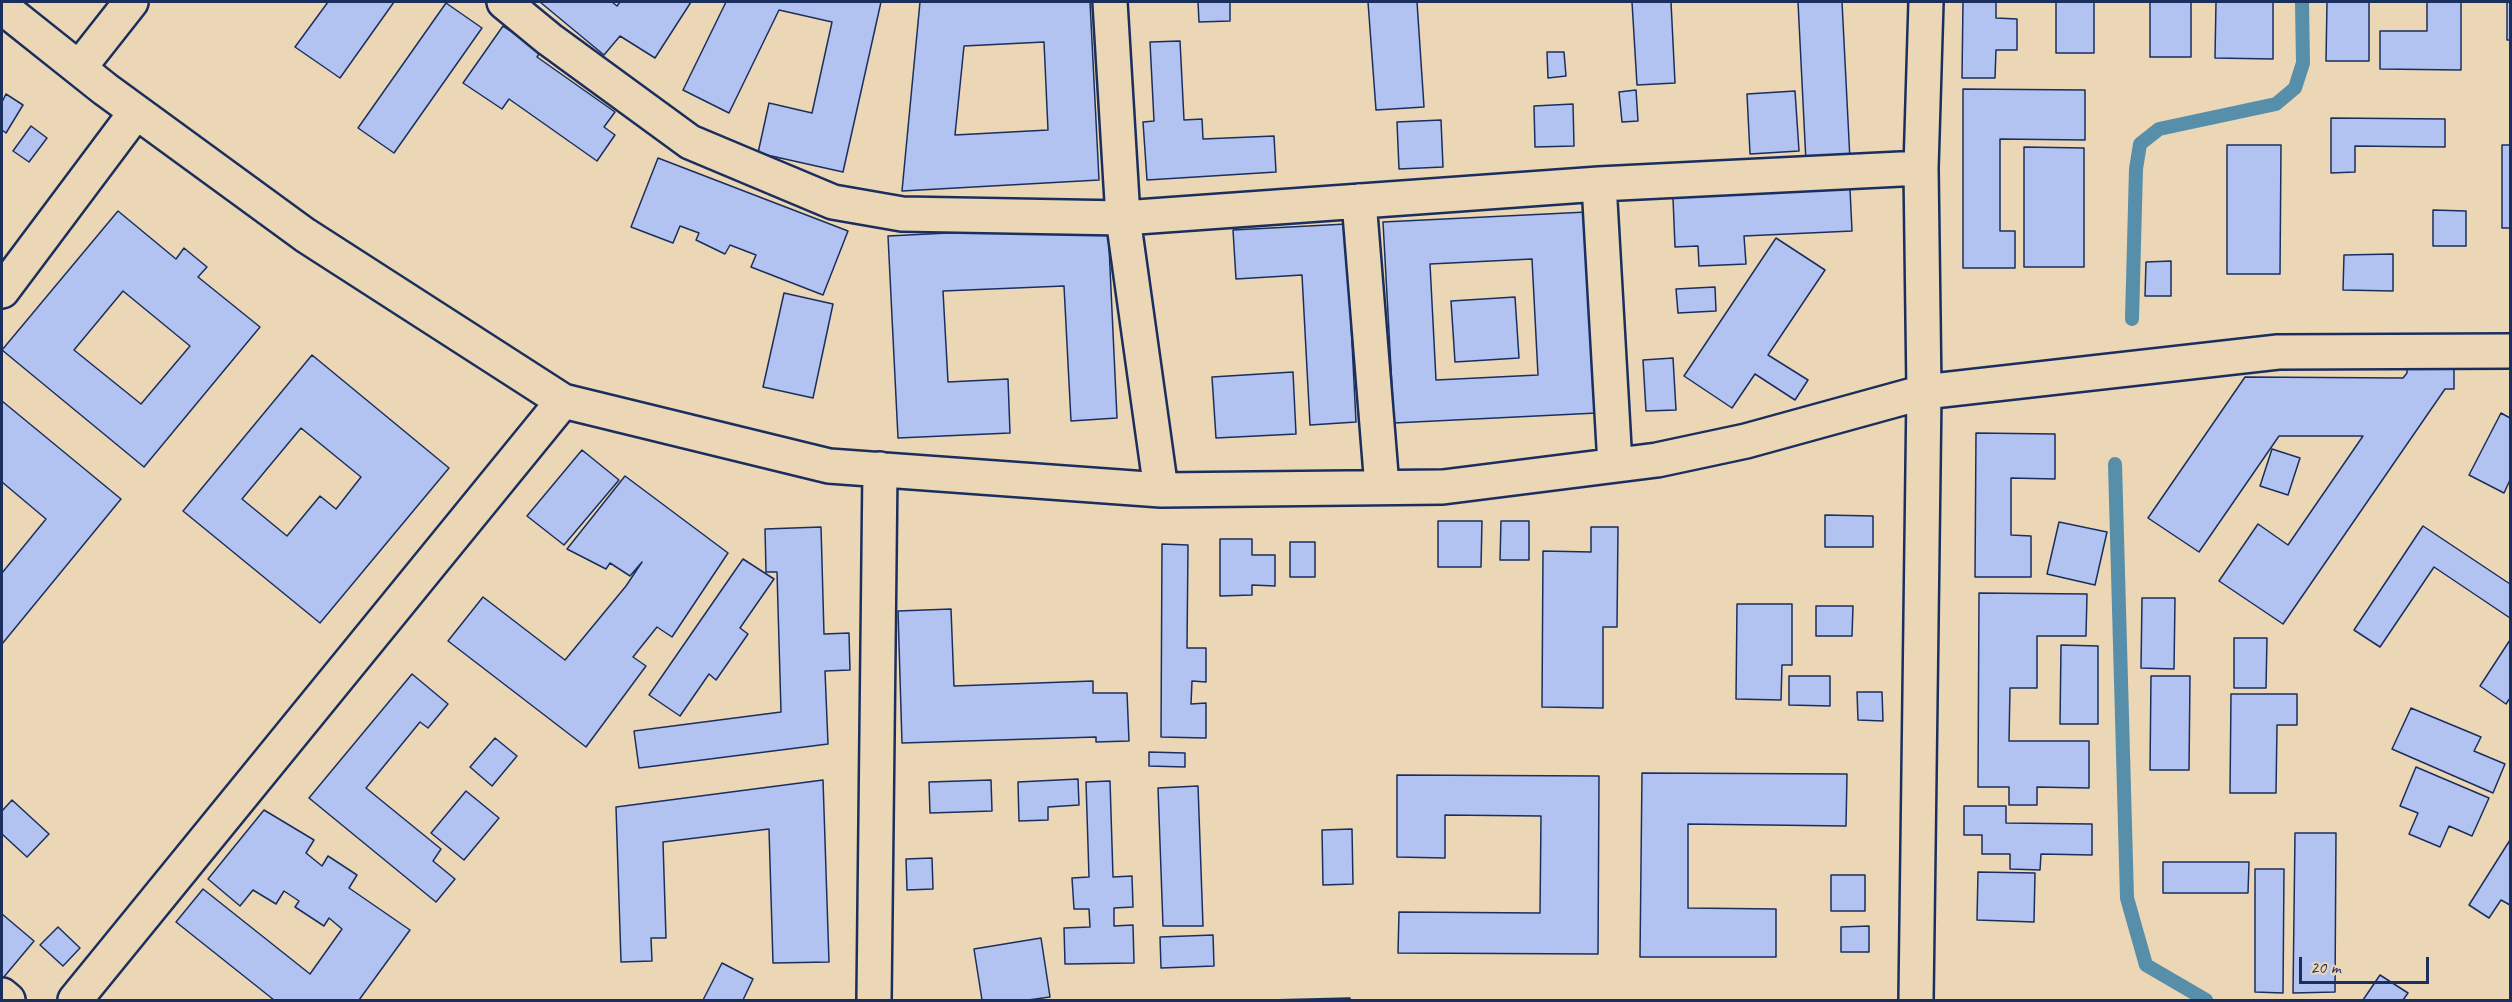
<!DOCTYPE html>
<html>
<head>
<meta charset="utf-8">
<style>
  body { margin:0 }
  #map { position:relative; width:2512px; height:1002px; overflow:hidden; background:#ebd6b5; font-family:Caveat,sans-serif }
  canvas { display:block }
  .frame { position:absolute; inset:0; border:3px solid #1b2f5e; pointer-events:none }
  .scale { position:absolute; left:2299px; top:957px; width:130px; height:27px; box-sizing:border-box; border:3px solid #1b2f5e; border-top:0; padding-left:8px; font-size:18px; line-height:21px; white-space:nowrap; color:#1b2f5e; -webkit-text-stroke:4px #ebd6b5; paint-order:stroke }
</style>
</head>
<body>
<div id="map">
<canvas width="2512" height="1002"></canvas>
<div class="frame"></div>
<div class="scale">20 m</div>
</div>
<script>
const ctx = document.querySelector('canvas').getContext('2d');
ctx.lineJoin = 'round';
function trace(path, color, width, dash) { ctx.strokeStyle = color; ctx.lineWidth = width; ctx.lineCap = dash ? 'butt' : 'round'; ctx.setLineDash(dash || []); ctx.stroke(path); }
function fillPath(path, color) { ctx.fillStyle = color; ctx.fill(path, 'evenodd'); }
const stream = new Path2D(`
  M 2132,319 L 2136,169 L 2140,144 L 2159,129 L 2276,104 L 2295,88 L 2303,63 L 2302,2
  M 2115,464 L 2127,898 L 2146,965 L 2206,1000`);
const building = new Path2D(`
  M 328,2 L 394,2 L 340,78 L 295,47 Z
  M 540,2 L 612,2 L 617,6 L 620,2 L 691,2 L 655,58 L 620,36 L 604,55 Z
  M 726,2 L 881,2 L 843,172 L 758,153 L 769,103 L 812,113 L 832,22 L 779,10 L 729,113 L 683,90 Z
  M 920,2 L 1090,2 L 1099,180 L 902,191 ZM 1044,42 L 1048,130 L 955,135 L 964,46 Z
  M 1198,2 L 1230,2 L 1230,21 L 1199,22 Z
  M 1368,2 L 1417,2 L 1424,107 L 1376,110 Z
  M 1632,2 L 1671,2 L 1675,83 L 1637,85 Z
  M 1798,2 L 1842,2 L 1850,160 L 1806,162 Z
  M 1963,2 L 1996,2 L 1996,18 L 2017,19 L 2017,50 L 1996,50 L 1995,78 L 1962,78 Z
  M 2056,2 L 2094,2 L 2094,53 L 2056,53 Z
  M 2150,2 L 2191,2 L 2191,57 L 2150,57 Z
  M 2216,2 L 2273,2 L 2273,59 L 2215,58 Z
  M 2327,2 L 2369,2 L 2369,61 L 2326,61 Z
  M 2427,2 L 2461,2 L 2461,70 L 2380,69 L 2380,31 L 2427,31 Z
  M 2507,2 L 2510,2 L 2510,40 L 2507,40 Z
  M 446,3 L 482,28 L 394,153 L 358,128 Z
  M 503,26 L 541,51 L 537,57 L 615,112 L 604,127 L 615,135 L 597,161 L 509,99 L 502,109 L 463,83 Z
  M 1180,41 L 1184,120 L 1202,119 L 1203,139 L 1274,136 L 1276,172 L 1147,180 L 1143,122 L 1154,121 L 1150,42 Z
  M 1547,52 L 1564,52 L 1566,76 L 1548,78 Z
  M 1963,89 L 2085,90 L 2085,140 L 2000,139 L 2000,231 L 2015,231 L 2015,268 L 1963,268 Z
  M 1636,90 L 1638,121 L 1622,122 L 1619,92 Z
  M 1795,91 L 1799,151 L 1750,154 L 1747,94 Z
  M 6,94 L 23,105 L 6,133 L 2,130 L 2,102 Z
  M 1573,104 L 1574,146 L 1535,147 L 1534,106 Z
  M 2331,118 L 2445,119 L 2445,147 L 2355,146 L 2355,172 L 2331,173 Z
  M 1441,120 L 1443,167 L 1399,169 L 1397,122 Z
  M 31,126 L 47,138 L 29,162 L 13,151 Z
  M 2227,145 L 2281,145 L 2280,274 L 2227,274 Z
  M 2502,145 L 2510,145 L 2510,228 L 2502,228 Z
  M 2024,147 L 2084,148 L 2084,267 L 2024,267 Z
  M 658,158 L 848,231 L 823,295 L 751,267 L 756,255 L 730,245 L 725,254 L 696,240 L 699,233 L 680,226 L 673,243 L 631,227 Z
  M 1850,189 L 1852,231 L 1744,236 L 1746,264 L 1699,266 L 1698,246 L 1675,247 L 1673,198 Z
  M 2433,210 L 2466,211 L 2466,246 L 2433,246 Z
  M 118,211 L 176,259 L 184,248 L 207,267 L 198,277 L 260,327 L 144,467 L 2,350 ZM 123,291 L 190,346 L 141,404 L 74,350 Z
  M 1587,212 L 1597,413 L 1394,423 L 1383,222 ZM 1532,259 L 1538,375 L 1436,380 L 1430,264 Z
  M 1346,224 L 1356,422 L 1310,425 L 1302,275 L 1236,279 L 1233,230 Z
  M 1108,225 L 1117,418 L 1071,421 L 1064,286 L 943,291 L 948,382 L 1008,379 L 1010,433 L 898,438 L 888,236 Z
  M 1776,238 L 1825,270 L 1768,355 L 1808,380 L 1795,400 L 1755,374 L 1732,408 L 1684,376 Z
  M 2393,254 L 2393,291 L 2343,290 L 2344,255 Z
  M 2171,261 L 2171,296 L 2145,296 L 2146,262 Z
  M 1715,287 L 1716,311 L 1678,313 L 1676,289 Z
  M 784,293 L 833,304 L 813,398 L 763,387 Z
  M 1515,297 L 1519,358 L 1455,362 L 1451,301 Z
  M 312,355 L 449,468 L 320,623 L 183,511 ZM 301,428 L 361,477 L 336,509 L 320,496 L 287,536 L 242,499 Z
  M 1673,358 L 1676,410 L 1646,411 L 1643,360 Z
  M 2407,358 L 2454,359 L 2454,389 L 2445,389 L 2283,624 L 2219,581 L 2258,524 L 2288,545 L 2363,436 L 2279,436 L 2199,552 L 2148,518 L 2245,377 L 2403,378 L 2407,373 Z
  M 1293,372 L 1296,434 L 1216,438 L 1212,377 Z
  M 2,401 L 121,499 L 2,644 L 2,573 L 46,519 L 2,482 Z
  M 2501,413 L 2510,418 L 2510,480 L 2504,493 L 2469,475 Z
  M 1976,433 L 2055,434 L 2055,479 L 2011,478 L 2011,535 L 2031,536 L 2031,577 L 1975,577 Z
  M 2272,449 L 2300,458 L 2288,495 L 2260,486 Z
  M 582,450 L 619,480 L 564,545 L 527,516 Z
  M 625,476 L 728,553 L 672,637 L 657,627 L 633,657 L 646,666 L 586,747 L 448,641 L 483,597 L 565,660 L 626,586 L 642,562 L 630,576 L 610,563 L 606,569 L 567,549 Z
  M 1825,515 L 1873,516 L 1873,547 L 1825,547 Z
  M 1438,521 L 1482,521 L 1481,567 L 1438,567 Z
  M 1501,521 L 1529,521 L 1529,560 L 1500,560 Z
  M 2059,522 L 2107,532 L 2095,585 L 2047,574 Z
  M 2423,526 L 2510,584 L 2510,618 L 2434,567 L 2380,647 L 2354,630 Z
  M 821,527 L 824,634 L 849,633 L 850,670 L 825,671 L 828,744 L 639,768 L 634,731 L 781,712 L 777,572 L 766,572 L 765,529 Z
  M 1591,527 L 1618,527 L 1617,627 L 1603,627 L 1603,708 L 1542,707 L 1543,551 L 1591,552 Z
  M 1220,539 L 1252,539 L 1252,555 L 1275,555 L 1275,586 L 1252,585 L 1252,595 L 1220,596 Z
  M 1290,542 L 1315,542 L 1315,577 L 1290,577 Z
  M 1162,544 L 1188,545 L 1187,648 L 1206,648 L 1206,682 L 1192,681 L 1191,704 L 1206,703 L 1206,738 L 1161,737 Z
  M 743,559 L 774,579 L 740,628 L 748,634 L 716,680 L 709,674 L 680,716 L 649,695 Z
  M 1979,593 L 2087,594 L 2086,636 L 2037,636 L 2037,688 L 2010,688 L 2009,741 L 2089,741 L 2089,788 L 2037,787 L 2037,805 L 2009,805 L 2009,787 L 1978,787 Z
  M 2142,598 L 2175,598 L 2174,669 L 2141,668 Z
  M 1737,604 L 1792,604 L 1792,665 L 1782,665 L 1781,700 L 1736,699 Z
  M 1816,606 L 1853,606 L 1852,636 L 1816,636 Z
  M 951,609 L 954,686 L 1093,681 L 1093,693 L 1127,693 L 1129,741 L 1096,742 L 1096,737 L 902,743 L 898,611 Z
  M 2234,638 L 2267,638 L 2266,688 L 2234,688 Z
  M 2510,640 L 2510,698 L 2506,704 L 2480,686 Z
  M 2061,645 L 2098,646 L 2098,724 L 2060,724 Z
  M 412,674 L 448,704 L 428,728 L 420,722 L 366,788 L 441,849 L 433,861 L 455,879 L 436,902 L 309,798 Z
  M 1789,676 L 1830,676 L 1830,706 L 1789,705 Z
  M 2151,676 L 2190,676 L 2189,770 L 2150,770 Z
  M 1857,692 L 1882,692 L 1883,721 L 1858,720 Z
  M 2231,694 L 2297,694 L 2297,725 L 2277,725 L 2276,793 L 2230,793 Z
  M 2411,708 L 2481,737 L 2474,751 L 2505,764 L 2493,793 L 2392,749 Z
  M 495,738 L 517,756 L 492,786 L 470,767 Z
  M 1149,752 L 1185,753 L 1185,767 L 1149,766 Z
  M 2416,767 L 2489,798 L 2472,836 L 2449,826 L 2440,847 L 2409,834 L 2418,813 L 2400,806 Z
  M 1642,773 L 1847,774 L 1846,826 L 1688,824 L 1688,908 L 1776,909 L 1776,957 L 1640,957 Z
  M 1397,775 L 1599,776 L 1598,954 L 1398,953 L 1399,912 L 1540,913 L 1541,816 L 1445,815 L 1445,858 L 1397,857 Z
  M 1078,779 L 1079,805 L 1048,807 L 1048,820 L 1019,821 L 1018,782 Z
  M 823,780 L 829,962 L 773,963 L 769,829 L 663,842 L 666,938 L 651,938 L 652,961 L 621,962 L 616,807 Z
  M 991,780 L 992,811 L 930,813 L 929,782 Z
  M 1110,781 L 1113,877 L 1132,876 L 1133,907 L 1114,908 L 1114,926 L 1133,925 L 1134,963 L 1065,964 L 1064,928 L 1090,927 L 1089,909 L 1074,909 L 1072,878 L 1089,877 L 1086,782 Z
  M 1198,786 L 1203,926 L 1163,926 L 1158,788 Z
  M 466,791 L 499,818 L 464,860 L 431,833 Z
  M 12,800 L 49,834 L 27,857 L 2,834 L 2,811 Z
  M 1964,806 L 2006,806 L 2006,823 L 2092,824 L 2092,855 L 2041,854 L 2040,870 L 2010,869 L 2010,854 L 1982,854 L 1982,835 L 1964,835 Z
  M 264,810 L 314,840 L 306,853 L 322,866 L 328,856 L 357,875 L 349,888 L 410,930 L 359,1000 L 274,1000 L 176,922 L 203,889 L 310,974 L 342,929 L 329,918 L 324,926 L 295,907 L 299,901 L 284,891 L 276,904 L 253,890 L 240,906 L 208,879 Z
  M 1352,829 L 1353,884 L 1323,885 L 1322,830 Z
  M 2295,833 L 2336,833 L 2335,992 L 2293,993 Z
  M 2510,840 L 2510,905 L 2501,900 L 2489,918 L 2469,905 Z
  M 932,858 L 933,889 L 907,890 L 906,859 Z
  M 2163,862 L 2249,862 L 2248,893 L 2163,893 Z
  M 2255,869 L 2284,869 L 2283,993 L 2255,992 Z
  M 1978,872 L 2035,873 L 2034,922 L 1977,920 Z
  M 1831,875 L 1865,875 L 1865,911 L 1831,911 Z
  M 2,914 L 34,941 L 3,978 L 2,976 Z
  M 1869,926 L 1869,952 L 1841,952 L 1841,927 Z
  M 58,927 L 80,948 L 63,966 L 40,945 Z
  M 1213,935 L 1214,966 L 1161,968 L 1160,937 Z
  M 1041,938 L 1050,997 L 1028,1000 L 982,1000 L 974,949 Z
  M 722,963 L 753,979 L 743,1000 L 703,1000 Z
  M 2380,975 L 2408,993 L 2403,1000 L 2363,1000 Z
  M 1350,998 L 1350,1000 L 1268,1000 Z`);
const minor = new Path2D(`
  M 504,2 L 549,39 L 690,142 L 833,202 L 902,214 L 1123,218 L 1599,184 L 1921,168
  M 1110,2 L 1123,218 L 1161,490
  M 2,7 L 105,89 L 305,235 L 563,401 L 829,466 L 1161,490 L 1443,487 L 1657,460 L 1746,441 L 1924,392 L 2278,352 L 2510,351
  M 79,68 L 131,2
  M 1599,184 L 1615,465
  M 1359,201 L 1382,487
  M 2,291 L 136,112
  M 2,995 L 8,1000
  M 75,1000 L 563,401
  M 874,1000 L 880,469
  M 1916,1000 L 1924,392 L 1921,168 L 1926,2`);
trace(stream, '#578ea9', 14);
fillPath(building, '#b2c3f2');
trace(building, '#1b2f5e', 1.5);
trace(minor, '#1b2f5e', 38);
trace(minor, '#ebd6b5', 33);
</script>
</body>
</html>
